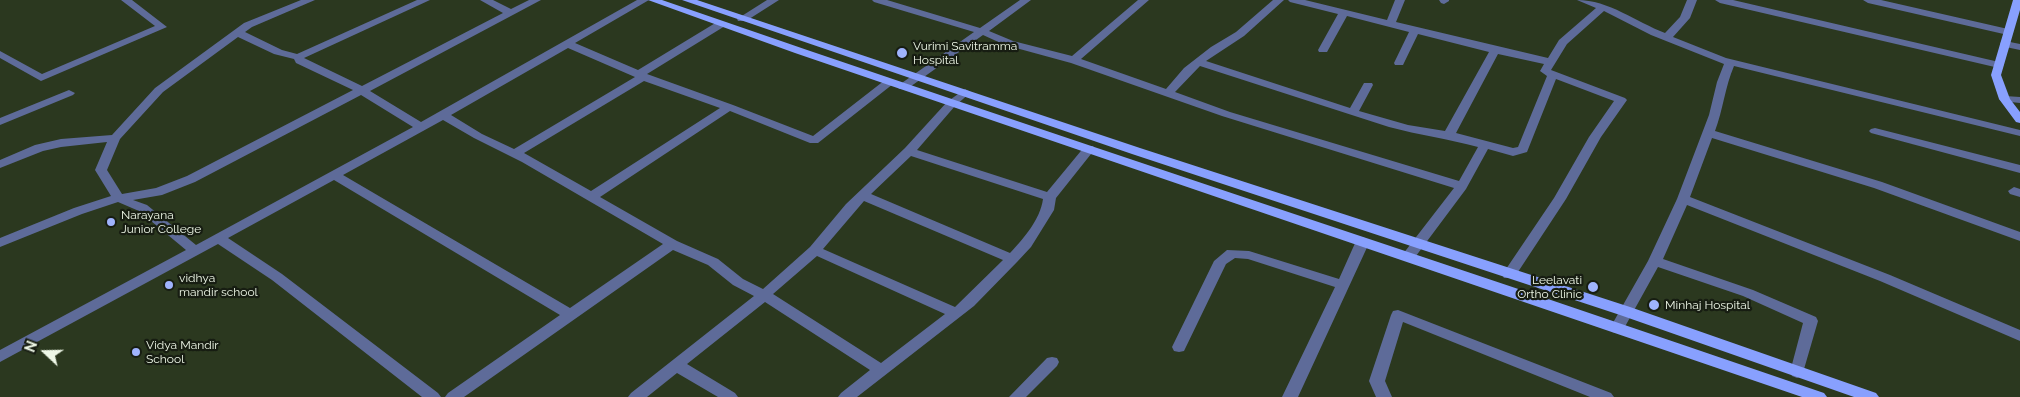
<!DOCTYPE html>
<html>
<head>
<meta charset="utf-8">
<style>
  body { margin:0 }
  #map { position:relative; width:2020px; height:397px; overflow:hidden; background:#2b381f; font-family:Raleway,sans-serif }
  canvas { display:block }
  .north { position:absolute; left:20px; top:327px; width:50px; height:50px; -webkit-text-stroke:4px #171d12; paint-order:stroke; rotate:291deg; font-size:14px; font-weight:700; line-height:20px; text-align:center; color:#eef7e7 }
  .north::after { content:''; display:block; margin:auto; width:18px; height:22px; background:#eef7e7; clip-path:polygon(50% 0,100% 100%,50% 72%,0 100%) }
</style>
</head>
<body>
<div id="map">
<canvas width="2020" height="397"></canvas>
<div class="north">N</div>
</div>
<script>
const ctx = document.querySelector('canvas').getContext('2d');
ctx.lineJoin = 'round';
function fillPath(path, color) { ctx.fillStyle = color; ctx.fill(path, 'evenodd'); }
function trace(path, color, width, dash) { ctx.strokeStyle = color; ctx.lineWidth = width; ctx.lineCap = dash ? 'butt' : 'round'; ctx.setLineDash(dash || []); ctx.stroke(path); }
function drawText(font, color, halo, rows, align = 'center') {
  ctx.font = font + ' Raleway,sans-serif'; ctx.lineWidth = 4.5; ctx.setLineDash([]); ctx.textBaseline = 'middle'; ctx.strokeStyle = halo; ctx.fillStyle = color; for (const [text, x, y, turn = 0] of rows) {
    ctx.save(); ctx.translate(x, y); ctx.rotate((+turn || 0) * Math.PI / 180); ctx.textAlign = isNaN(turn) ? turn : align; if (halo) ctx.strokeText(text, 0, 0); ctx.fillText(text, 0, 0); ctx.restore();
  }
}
const minor = new Path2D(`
  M 121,0 L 132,0 L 167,27 L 41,81 L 0,58 L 0,51 L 42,74 L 155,26 Z
  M 301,0 L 315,0 L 252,27 L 245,32 L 282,50 L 297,54 L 417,0 L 430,0 L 304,58 L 362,86 L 503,13 L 480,0 L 493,0 L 511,9 L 529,0 L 541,0 L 370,91 L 421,122 L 637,0 L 649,0 L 575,43 L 638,70 L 717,22 L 725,22 L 725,26 L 647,74 L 733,105 L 813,136 L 885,80 L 893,80 L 894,82 L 893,84 L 818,143 L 810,143 L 730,111 L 600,197 L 677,241 L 718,259 L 743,279 L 763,289 L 810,247 L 846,204 L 905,148 L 947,102 L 965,89 L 971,92 L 955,106 L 917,150 L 1047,192 L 1085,146 L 1093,146 L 1095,149 L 1056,198 L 1054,210 L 1031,247 L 1017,262 L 974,306 L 857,397 L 838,397 L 841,393 L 870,370 L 765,302 L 687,364 L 735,393 L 738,397 L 718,397 L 677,373 L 647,397 L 628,397 L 631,393 L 754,296 L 733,285 L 708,265 L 673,250 L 464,397 L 445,397 L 448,393 L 560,315 L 334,180 L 228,238 L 282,274 L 438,393 L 441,397 L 422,397 L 272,280 L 218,244 L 0,362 L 0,350 L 186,250 L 139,211 L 118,202 L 82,214 L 0,247 L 0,238 L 74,208 L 111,196 L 95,170 L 107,142 L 61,147 L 43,151 L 0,168 L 0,160 L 35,145 L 61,139 L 112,135 L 155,88 L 244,23 ZM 238,37 L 274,54 L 294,59 L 296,63 L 353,90 L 187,176 L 156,188 L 122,194 L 107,170 L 120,139 L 163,92 ZM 568,48 L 635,77 L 514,149 L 482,134 L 451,115 ZM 644,81 L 720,108 L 591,191 L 524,153 ZM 361,95 L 413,127 L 196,245 L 147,205 L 133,200 L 162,195 L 195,182 ZM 443,120 L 474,138 L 522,162 L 663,244 L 570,308 L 343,175 ZM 911,156 L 1043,199 C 1040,220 1024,238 1010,253 L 871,194 ZM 864,201 L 1003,260 L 955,307 L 823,249 ZM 817,256 L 945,314 L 881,363 L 773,294 Z
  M 767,0 L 779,0 L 746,21 L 738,21 L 737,19 Z
  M 872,0 L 887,0 L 980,28 L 1020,0 L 1031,0 L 989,31 L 1013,41 L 1072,56 L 1138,0 L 1149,0 L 1081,59 L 1166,89 L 1184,68 L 1211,47 L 1236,32 L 1273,0 L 1284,0 L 1244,36 L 1206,61 L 1350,108 L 1364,83 L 1372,83 L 1373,85 L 1359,111 L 1408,125 L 1445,131 L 1489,52 L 1418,34 L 1403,65 L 1395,65 L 1394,63 L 1409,32 L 1347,16 L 1327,52 L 1319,52 L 1318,50 L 1338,14 L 1290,2 L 1288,0 L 1305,0 L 1387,20 L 1395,0 L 1405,0 L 1396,22 L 1548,58 L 1559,40 L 1596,8 L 1577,0 C 1609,0 1636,22 1665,33 L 1680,17 L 1687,0 L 1697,0 L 1690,18 L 1673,37 L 1726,58 L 2020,130 L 2020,136 L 1734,66 C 1725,87 1723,110 1715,131 L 1882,182 L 2020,232 L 2020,241 L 1874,188 L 1712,138 L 1690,197 L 1890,275 L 2020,330 L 2020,341 L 1880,281 L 1687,205 L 1663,259 L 1753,290 L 1816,317 L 1818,321 L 1802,376 L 1797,378 L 1792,376 L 1790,372 L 1803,323 L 1743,296 L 1658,267 L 1622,332 L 1617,333 L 1612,332 L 1610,328 L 1648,261 L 1677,199 L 1709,115 L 1717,82 L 1724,64 L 1651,35 L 1604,11 L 1567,44 L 1551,70 L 1625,98 L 1627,100 L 1601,137 L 1566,199 L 1514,278 L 1504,278 L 1502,275 L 1554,198 L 1589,137 L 1614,101 L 1556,79 L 1527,152 L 1513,156 L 1488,149 L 1466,189 L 1413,260 L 1403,260 L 1401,257 L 1403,254 L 1454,188 L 1222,116 L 1071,63 L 1005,45 L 983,35 L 907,89 L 899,89 L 898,87 L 899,85 L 974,32 L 874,2 ZM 1498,54 L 1544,64 L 1540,71 L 1547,76 L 1518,147 L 1513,148 L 1456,133 ZM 1200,66 L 1389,127 C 1419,135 1449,139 1478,147 L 1459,181 L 1230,112 L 1175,92 Z
  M 1439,0 L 1449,0 L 1449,1 L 1444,4 L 1441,3 Z
  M 1715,0 L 1733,0 L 1999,62 L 2004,65 L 1999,68 L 1720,3 Z
  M 1863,0 L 1881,0 L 2008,29 L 2013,32 L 2008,35 L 1868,3 Z
  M 2005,41 L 2020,44 L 2020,50 L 2001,46 L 2000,44 L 2001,42 Z
  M 69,90 L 75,93 L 73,95 L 0,125 L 0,118 Z
  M 2005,96 L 2020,97 L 2020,103 L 2001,101 L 1999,99 Z
  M 1875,128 L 2020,165 L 2020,173 L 1871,133 L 1869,131 L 1871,129 Z
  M 2014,187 L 2020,189 L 2020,197 L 2010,194 L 2008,191 Z
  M 1363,237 L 1370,241 L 1298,397 L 1282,397 L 1335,287 L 1248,259 L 1235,258 L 1226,264 L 1184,351 L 1179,352 L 1174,351 L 1172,347 L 1214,261 L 1227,250 L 1249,251 L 1339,279 L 1356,241 Z
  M 1398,310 L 1611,393 L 1614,397 L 1590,397 L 1403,322 L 1385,381 L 1392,397 L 1376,397 L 1369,381 L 1391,315 L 1393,311 Z
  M 1052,357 L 1057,358 L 1059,362 L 1057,366 L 1026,397 L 1009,397 L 1047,358 Z`);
const major = new Path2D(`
  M 648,0 L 662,0 C 1049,134 1438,260 1824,393 L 1827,397 L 1802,397 L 795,53 Z
  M 682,0 L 697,0 L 1140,148 L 1630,307 L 1876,393 L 1879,397 L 1854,397 L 1620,315 L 1132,154 Z
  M 2013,0 L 2020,0 L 2020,10 L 2001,75 L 2010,99 L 2020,112 L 2020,123 L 2016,122 L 1999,99 L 1991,75 Z`);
const markers = [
  [902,53,6,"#9fb3fd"],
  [111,222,5,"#9fb3fd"],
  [169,285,5,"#9fb3fd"],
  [1593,287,6,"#9fb3fd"],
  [1654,305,6,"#9fb3fd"],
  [136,352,5,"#9fb3fd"]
];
const poiNames = [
  ["Vurimi Savitramma",913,46],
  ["Hospital",913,60],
  ["Narayana",121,215],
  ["Junior College",121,229],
  ["vidhya",179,278],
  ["mandir school",179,292],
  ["Leelavati",1582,280,"right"],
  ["Ortho Clinic",1582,294,"right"],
  ["Minhaj Hospital",1665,305],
  ["Vidya Mandir",146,345],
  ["School",146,359]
];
fillPath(minor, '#5e6b99');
fillPath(major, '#88a0fe');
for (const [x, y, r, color] of markers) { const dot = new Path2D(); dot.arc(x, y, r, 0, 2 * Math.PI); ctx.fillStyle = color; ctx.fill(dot); trace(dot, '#171d12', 2); }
drawText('12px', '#eef7e7', '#171d12', poiNames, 'left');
</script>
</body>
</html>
